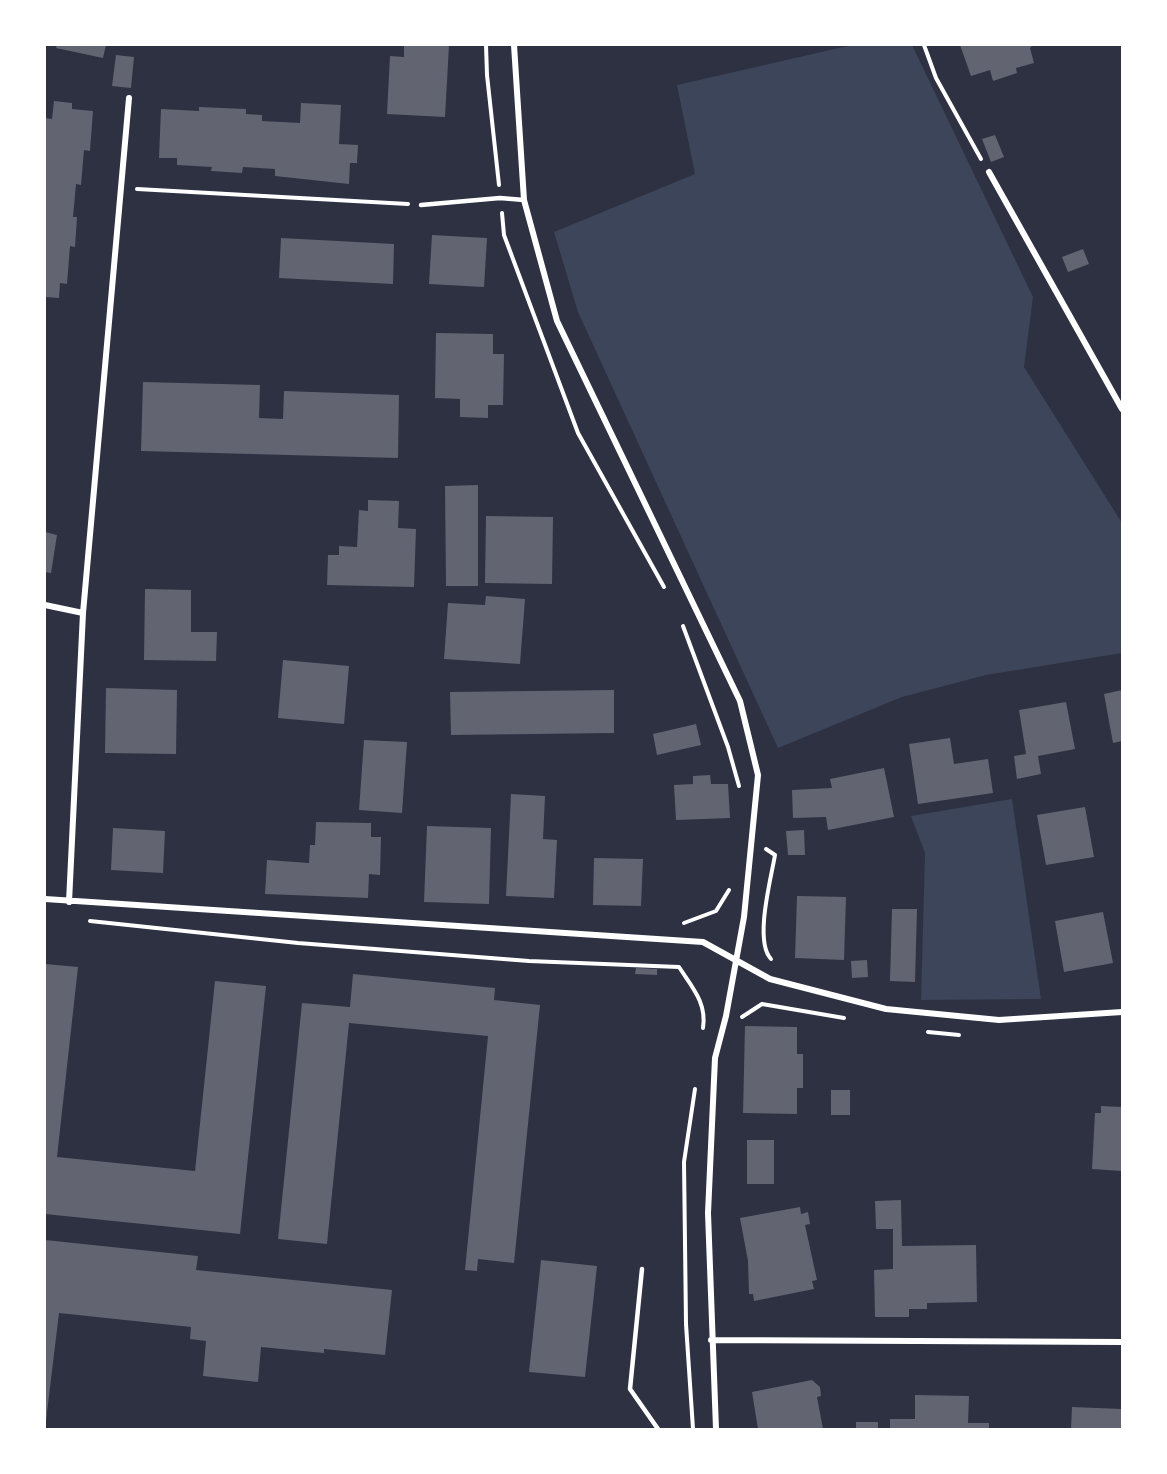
<!DOCTYPE html>
<html>
<head>
<meta charset="utf-8">
<style>
  body { margin:0 }
  #map { position:relative; width:1167px; height:1474px; overflow:hidden; background:#2d3142; font-family:Commissioner,sans-serif }
  canvas { display:block }
  .frame { position:absolute; inset:0; border:46px solid #fff; pointer-events:none }
</style>
</head>
<body>
<div id="map">
<canvas width="1167" height="1474"></canvas>
<div class="frame"></div>
</div>
<script>
const ctx = document.querySelector('canvas').getContext('2d');
ctx.lineJoin = 'round';
function fillPath(path, color) { ctx.fillStyle = color; ctx.fill(path, 'evenodd'); }
function trace(path, color, width, dash) { ctx.strokeStyle = color; ctx.lineWidth = width; ctx.lineCap = dash ? 'butt' : 'round'; ctx.setLineDash(dash || []); ctx.stroke(path); }
const green = new Path2D(`
  M 852,45 L 912,45 L 1033,297 L 1024,367 L 1122,523 L 1122,653 L 986,675 L 902,697 L 778,748 L 578,312 L 554,232 L 695,174 L 677,85 Z
  M 1012,799 L 1041,999 L 921,1000 L 925,853 L 911,816 Z`);
const building = new Path2D(`
  M 57,45 L 106,45 L 103,58 L 56,48 Z
  M 404,45 L 449,45 L 445,117 L 387,114 L 390,56 L 404,57 Z
  M 960,45 L 1033,45 L 1030,48 L 1034,63 L 1016,68 L 1017,73 L 993,81 L 990,70 L 971,76 Z
  M 116,55 L 134,57 L 131,88 L 112,86 Z
  M 54,101 L 72,103 L 72,109 L 93,111 L 90,151 L 84,150 L 81,185 L 76,184 L 73,217 L 77,217 L 75,247 L 70,246 L 67,284 L 60,283 L 59,298 L 45,297 L 45,118 L 52,119 Z
  M 301,103 L 341,105 L 339,144 L 358,145 L 357,163 L 350,163 L 349,184 L 275,176 L 275,169 L 243,167 L 242,173 L 211,171 L 212,167 L 177,165 L 177,158 L 159,158 L 161,109 L 199,111 L 199,107 L 246,109 L 246,114 L 262,115 L 262,121 L 300,123 Z
  M 995,135 L 1004,157 L 991,162 L 982,139 Z
  M 432,235 L 487,238 L 484,287 L 429,284 Z
  M 281,238 L 394,244 L 393,284 L 279,278 Z
  M 1083,249 L 1089,264 L 1068,272 L 1062,257 Z
  M 436,333 L 493,334 L 493,354 L 504,354 L 503,405 L 488,405 L 488,418 L 460,417 L 460,399 L 435,398 Z
  M 143,382 L 260,385 L 259,418 L 283,419 L 284,391 L 399,395 L 398,458 L 141,451 Z
  M 478,485 L 478,586 L 446,586 L 445,486 Z
  M 368,500 L 399,501 L 398,528 L 416,529 L 414,587 L 327,585 L 328,555 L 339,555 L 339,546 L 357,547 L 359,510 L 368,511 Z
  M 486,516 L 553,517 L 552,584 L 485,583 Z
  M 45,532 L 57,535 L 51,573 L 45,572 Z
  M 145,589 L 191,590 L 191,632 L 217,632 L 216,661 L 144,660 Z
  M 486,596 L 525,599 L 520,664 L 444,659 L 448,603 L 485,605 Z
  M 283,660 L 349,666 L 344,724 L 278,718 Z
  M 106,688 L 177,690 L 176,754 L 105,753 Z
  M 614,690 L 614,733 L 451,735 L 450,692 Z
  M 1122,690 L 1122,741 L 1113,743 L 1104,694 Z
  M 1066,702 L 1075,749 L 1038,756 L 1041,774 L 1017,779 L 1014,756 L 1026,754 L 1019,710 Z
  M 696,724 L 701,745 L 657,755 L 653,734 Z
  M 950,738 L 954,764 L 988,759 L 993,793 L 918,804 L 909,744 Z
  M 364,740 L 407,742 L 402,813 L 359,810 Z
  M 884,768 L 894,817 L 828,830 L 826,817 L 793,818 L 792,790 L 832,788 L 830,779 Z
  M 710,775 L 711,784 L 728,784 L 730,818 L 676,820 L 674,785 L 693,784 L 693,776 Z
  M 511,794 L 545,796 L 543,839 L 557,840 L 554,898 L 506,896 Z
  M 1085,807 L 1094,857 L 1046,865 L 1037,815 Z
  M 316,822 L 371,823 L 371,837 L 381,837 L 380,875 L 369,874 L 368,898 L 265,894 L 267,860 L 309,863 L 310,845 L 315,845 Z
  M 427,826 L 491,828 L 489,904 L 424,902 Z
  M 113,828 L 165,831 L 163,873 L 111,870 Z
  M 804,830 L 805,855 L 788,855 L 786,831 Z
  M 594,858 L 643,859 L 641,906 L 593,905 Z
  M 797,896 L 846,897 L 844,960 L 795,958 Z
  M 892,909 L 917,909 L 915,982 L 890,981 Z
  M 1103,912 L 1113,963 L 1064,972 L 1055,921 Z
  M 867,960 L 868,977 L 852,978 L 851,961 Z
  M 45,964 L 78,967 L 57,1157 L 195,1171 L 215,981 L 266,986 L 240,1234 L 45,1214 Z
  M 636,968 L 657,969 L 657,975 L 635,974 Z
  M 353,974 L 495,988 L 494,1000 L 540,1005 L 514,1263 L 478,1259 L 477,1271 L 465,1270 L 488,1036 L 349,1023 L 327,1244 L 278,1239 L 302,1003 L 350,1007 Z
  M 745,1026 L 797,1027 L 797,1054 L 803,1054 L 803,1088 L 797,1088 L 797,1114 L 743,1113 Z
  M 831,1090 L 850,1090 L 850,1115 L 831,1115 Z
  M 1101,1106 L 1122,1107 L 1122,1171 L 1092,1169 L 1095,1113 L 1101,1113 Z
  M 747,1140 L 774,1140 L 774,1184 L 747,1184 Z
  M 901,1200 L 902,1246 L 976,1245 L 977,1302 L 927,1303 L 927,1309 L 909,1309 L 909,1317 L 875,1317 L 874,1270 L 893,1269 L 893,1229 L 876,1229 L 875,1201 Z
  M 800,1207 L 801,1214 L 808,1212 L 810,1224 L 805,1225 L 817,1280 L 812,1281 L 814,1289 L 754,1301 L 753,1294 L 749,1294 L 748,1261 L 740,1218 Z
  M 45,1240 L 198,1256 L 196,1270 L 392,1290 L 385,1355 L 324,1349 L 324,1353 L 261,1347 L 258,1382 L 203,1376 L 206,1341 L 190,1339 L 191,1327 L 59,1313 L 45,1429 Z
  M 541,1260 L 597,1266 L 585,1377 L 529,1372 Z
  M 812,1380 L 820,1387 L 821,1396 L 817,1397 L 823,1429 L 758,1429 L 752,1392 Z
  M 915,1395 L 969,1396 L 968,1423 L 989,1423 L 989,1429 L 890,1429 L 890,1419 L 915,1419 Z
  M 1072,1407 L 1122,1409 L 1122,1429 L 1071,1429 Z
  M 856,1422 L 878,1422 L 878,1429 L 856,1429 Z`);
const path = new Path2D(`
  M 486,45 L 487,75 L 499,185
  M 924,45 L 936,78 L 981,159
  M 137,189 L 408,204
  M 502,213 L 504,235 L 578,433 L 664,587
  M 683,626 L 728,747 L 739,786
  M 766,849 L 775,855 C 771,879 754,941 771,959
  M 90,921 L 298,943 L 529,961 L 679,967 C 692,987 707,1003 703,1028
  M 684,923 L 716,911 L 729,890
  M 742,1017 L 762,1004 L 844,1018
  M 928,1032 L 959,1035
  M 693,1429 L 686,1324 L 684,1162 L 695,1089`);
const service = new Path2D(`
  M 421,205 L 500,198 L 524,200
  M 642,1269 L 630,1389 L 658,1429`);
const minor = new Path2D(`
  M 514,45 L 524,200 L 557,321 L 740,701 L 758,775 L 744,917 L 726,1016 L 715,1058 L 708,1213 L 716,1429
  M 989,172 L 1122,409
  M 45,605 L 83,613
  M 45,899 L 703,942 L 770,979 L 886,1009 L 999,1020 L 1122,1012
  M 69,902 L 83,613 L 129,98
  M 711,1340 L 1122,1342`);
fillPath(green, '#3c4559');
fillPath(building, '#626471');
trace(path, '#fff', 4);
trace(service, '#fff', 4.5);
trace(minor, '#fff', 6);
</script>
</body>
</html>
